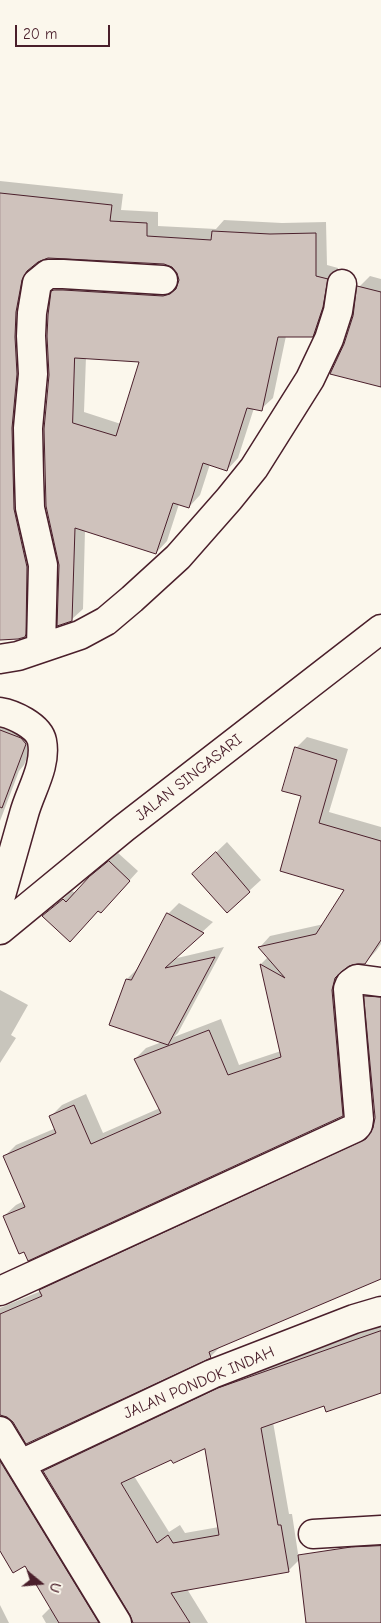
<!DOCTYPE html>
<html>
<head>
<meta charset="utf-8">
<style>
  body { margin:0 }
  #map { position:relative; width:381px; height:1623px; overflow:hidden; background:#fbf7ec; font-family:"Comic Neue",sans-serif }
  canvas { display:block }
  .north { position:absolute; left:15px; top:1558px; width:50px; height:50px; -webkit-text-stroke:4px #fbf7ec; paint-order:stroke; rotate:107deg; font-size:14px; font-weight:700; line-height:20px; text-align:center; color:#4a1f2b }
  .north::after { content:''; display:block; margin:auto; width:18px; height:22px; background:#4a1f2b; clip-path:polygon(50% 0,100% 100%,50% 72%,0 100%) }
  .scale { position:absolute; left:15px; top:25px; width:95px; height:22px; box-sizing:border-box; border:2px solid #4a1f2b; border-top:0; padding-left:6px; font-size:15px; line-height:18px; white-space:nowrap; color:#4a1f2b; -webkit-text-stroke:4px #fbf7ec; paint-order:stroke }
</style>
</head>
<body>
<div id="map">
<canvas width="381" height="1623"></canvas>
<div class="north">U</div>
<div class="scale">20 m</div>
</div>
<script>
const ctx = document.querySelector('canvas').getContext('2d');
ctx.lineJoin = 'round';
function fillPath(path, color) { ctx.fillStyle = color; ctx.fill(path, 'evenodd'); }
function trace(path, color, width, dash) { ctx.strokeStyle = color; ctx.lineWidth = width; ctx.lineCap = dash ? 'butt' : 'round'; ctx.setLineDash(dash || []); ctx.stroke(path); }
function drawText(font, color, halo, rows, align = 'center') {
  ctx.font = font + ' "Comic Neue",sans-serif'; ctx.lineWidth = 5; ctx.setLineDash([]); ctx.textBaseline = 'middle'; ctx.strokeStyle = halo; ctx.fillStyle = color; for (const [text, x, y, turn = 0] of rows) {
    ctx.save(); ctx.translate(x, y); ctx.rotate((+turn || 0) * Math.PI / 180); ctx.textAlign = isNaN(turn) ? turn : align; if (halo) ctx.strokeText(text, 0, 0); ctx.fillText(text, 0, 0); ctx.restore();
  }
}
const shadow = new Path2D(`
  M 0,181 L 123,194 L 121,210 L 158,212 L 158,226 L 216,229 L 224,220 L 282,223 L 326,222 L 327,265 L 338,268 L 334,295 L 324,324 L 312,336 L 286,336 L 273,398 L 261,409 L 254,408 L 238,458 L 227,470 L 210,464 L 200,495 L 189,507 L 179,504 L 167,541 L 156,553 L 85,530 L 83,609 L 71,620 L 60,565 L 50,375 L 53,292 L 66,279 L 174,285 L 179,284 L 180,281 L 178,272 L 172,266 L 164,263 L 48,257 L 36,262 L 33,267 L 27,300 L 35,625 L 24,636 L 0,639 ZM 86,357 L 141,361 L 121,424 L 84,412 Z
  M 370,276 L 381,279 L 381,382 L 345,344 L 354,316 L 359,287 Z
  M 0,715 L 37,732 L 24,765 L 19,771 L 0,821 Z
  M 307,737 L 348,749 L 329,812 L 381,827 L 381,944 L 376,951 L 365,963 L 348,965 L 344,971 L 343,978 L 354,1104 L 342,1115 L 4,1216 L 16,1205 L 24,1201 L 5,1156 L 16,1145 L 56,1128 L 51,1116 L 62,1105 L 86,1094 L 103,1133 L 160,1108 L 135,1059 L 146,1048 L 162,1042 L 127,979 L 137,969 L 168,914 L 179,903 L 213,922 L 173,959 L 224,947 L 178,1033 L 174,1037 L 221,1019 L 239,1065 L 281,1051 L 261,964 L 268,957 L 260,947 L 270,936 L 324,924 L 346,889 L 303,795 L 296,748 Z
  M 227,842 L 261,880 L 227,911 L 205,863 Z
  M 118,853 L 138,871 L 110,902 L 99,909 L 44,916 L 72,891 L 76,893 L 100,868 Z
  M 377,985 L 381,985 L 381,1277 L 222,1345 L 210,1357 L 14,1422 L 8,1416 L 0,1414 L 0,1308 L 41,1291 L 52,1279 L 373,1132 L 376,1118 L 366,996 Z
  M 0,990 L 28,1005 L 11,1035 L 16,1038 L 0,1063 Z
  M 381,1324 L 381,1392 L 325,1404 L 273,1422 L 289,1514 L 292,1514 L 299,1560 L 288,1571 L 187,1589 L 208,1623 L 134,1623 L 132,1615 L 44,1471 L 55,1460 L 231,1377 ZM 206,1447 L 219,1527 L 185,1533 L 180,1525 L 169,1532 L 134,1476 L 172,1458 Z
  M 0,1432 L 118,1623 L 46,1623 L 42,1616 L 51,1607 L 25,1564 L 0,1547 Z
  M 381,1536 L 381,1623 L 307,1623 L 314,1574 Z
  M 0,1605 L 9,1623 L 0,1623 Z`);
const building = new Path2D(`
  M 0,193 L 112,205 L 110,221 L 147,223 L 147,236 L 211,240 L 212,231 L 270,234 L 316,233 L 316,276 L 328,279 L 323,307 L 313,337 L 278,337 L 262,411 L 247,408 L 227,471 L 203,463 L 189,508 L 173,503 L 156,554 L 75,528 L 72,621 L 57,626 L 59,565 L 46,506 L 44,429 L 49,375 L 47,336 L 48,315 L 51,291 L 54,290 L 63,290 L 163,296 L 170,294 L 176,289 L 179,280 L 177,273 L 172,267 L 164,264 L 48,258 L 38,262 L 27,271 L 22,280 L 16,312 L 15,337 L 17,374 L 12,428 L 14,509 L 27,567 L 26,634 L 25,637 L 18,639 L 0,640 ZM 75,358 L 139,362 L 116,436 L 73,423 Z
  M 357,286 L 381,292 L 381,387 L 330,374 L 344,344 L 353,316 Z
  M 0,730 L 21,738 L 26,744 L 2,808 L 0,807 Z
  M 295,747 L 337,760 L 319,823 L 381,841 L 381,940 L 365,964 L 358,964 L 349,966 L 341,972 L 335,978 L 332,990 L 343,1116 L 28,1261 L 24,1252 L 19,1254 L 3,1216 L 25,1207 L 3,1156 L 56,1133 L 49,1116 L 74,1105 L 91,1144 L 161,1113 L 134,1059 L 209,1030 L 228,1075 L 281,1057 L 260,964 L 285,978 L 258,947 L 316,934 L 344,890 L 280,871 L 301,796 L 282,791 Z
  M 216,852 L 250,892 L 227,913 L 192,874 Z
  M 109,861 L 130,881 L 101,913 L 98,911 L 70,942 L 42,916 L 63,899 L 66,902 L 89,877 Z
  M 167,913 L 204,933 L 165,968 L 215,957 L 168,1045 L 109,1025 L 126,979 L 131,980 Z
  M 364,996 L 381,997 L 381,1279 L 209,1352 L 211,1358 L 26,1444 L 13,1422 L 7,1417 L 0,1415 L 0,1314 L 42,1296 L 39,1290 L 366,1139 L 373,1128 L 375,1118 Z
  M 381,1331 L 381,1393 L 326,1412 L 324,1406 L 261,1428 L 278,1525 L 281,1525 L 289,1572 L 171,1593 L 190,1623 L 133,1623 L 130,1615 L 43,1471 L 218,1388 ZM 205,1449 L 219,1535 L 173,1543 L 168,1535 L 157,1543 L 121,1483 L 171,1460 L 173,1463 Z
  M 0,1461 L 99,1623 L 59,1623 L 25,1566 L 13,1573 L 0,1551 Z
  M 381,1546 L 381,1623 L 306,1623 L 298,1555 L 351,1547 Z`);
const street = new Path2D(`
  M 41,647 L 43,565 L 30,508 L 29,475 L 28,428 L 33,374 L 31,336 L 32,313 L 37,283 L 48,274 L 63,274 L 163,280
  M 0,659 L 18,656 L 80,635 L 106,621 L 132,599 L 178,557 L 229,499 L 254,468 L 310,379 L 329,339 L 338,311 L 342,284
  M 0,712 C 13,714 39,726 42,741 C 47,766 30,791 24,814 C 16,842 8,871 0,899
  M 0,930 L 124,828 L 381,629
  M 0,1291 L 355,1128 L 358,1125 L 359,1119 L 348,989 L 350,984 L 357,979 L 381,982
  M 0,1431 L 117,1623
  M 21,1464 L 212,1374 L 354,1319 L 381,1311
  M 313,1534 L 381,1530`);
const streetNames = [
  ["JALAN SINGASARI",189,778,-38],
  ["JALAN PONDOK INDAH",199,1383,-23]
];
fillPath(shadow, '#0003');
fillPath(building, '#cfc2bc');
trace(building, '#4a1f2b', 1);
trace(street, '#4a1f2b', 31);
trace(street, '#fbf7ec', 28);
drawText('16px', '#4a1f2b', '#fbf7ec', streetNames);
</script>
</body>
</html>
